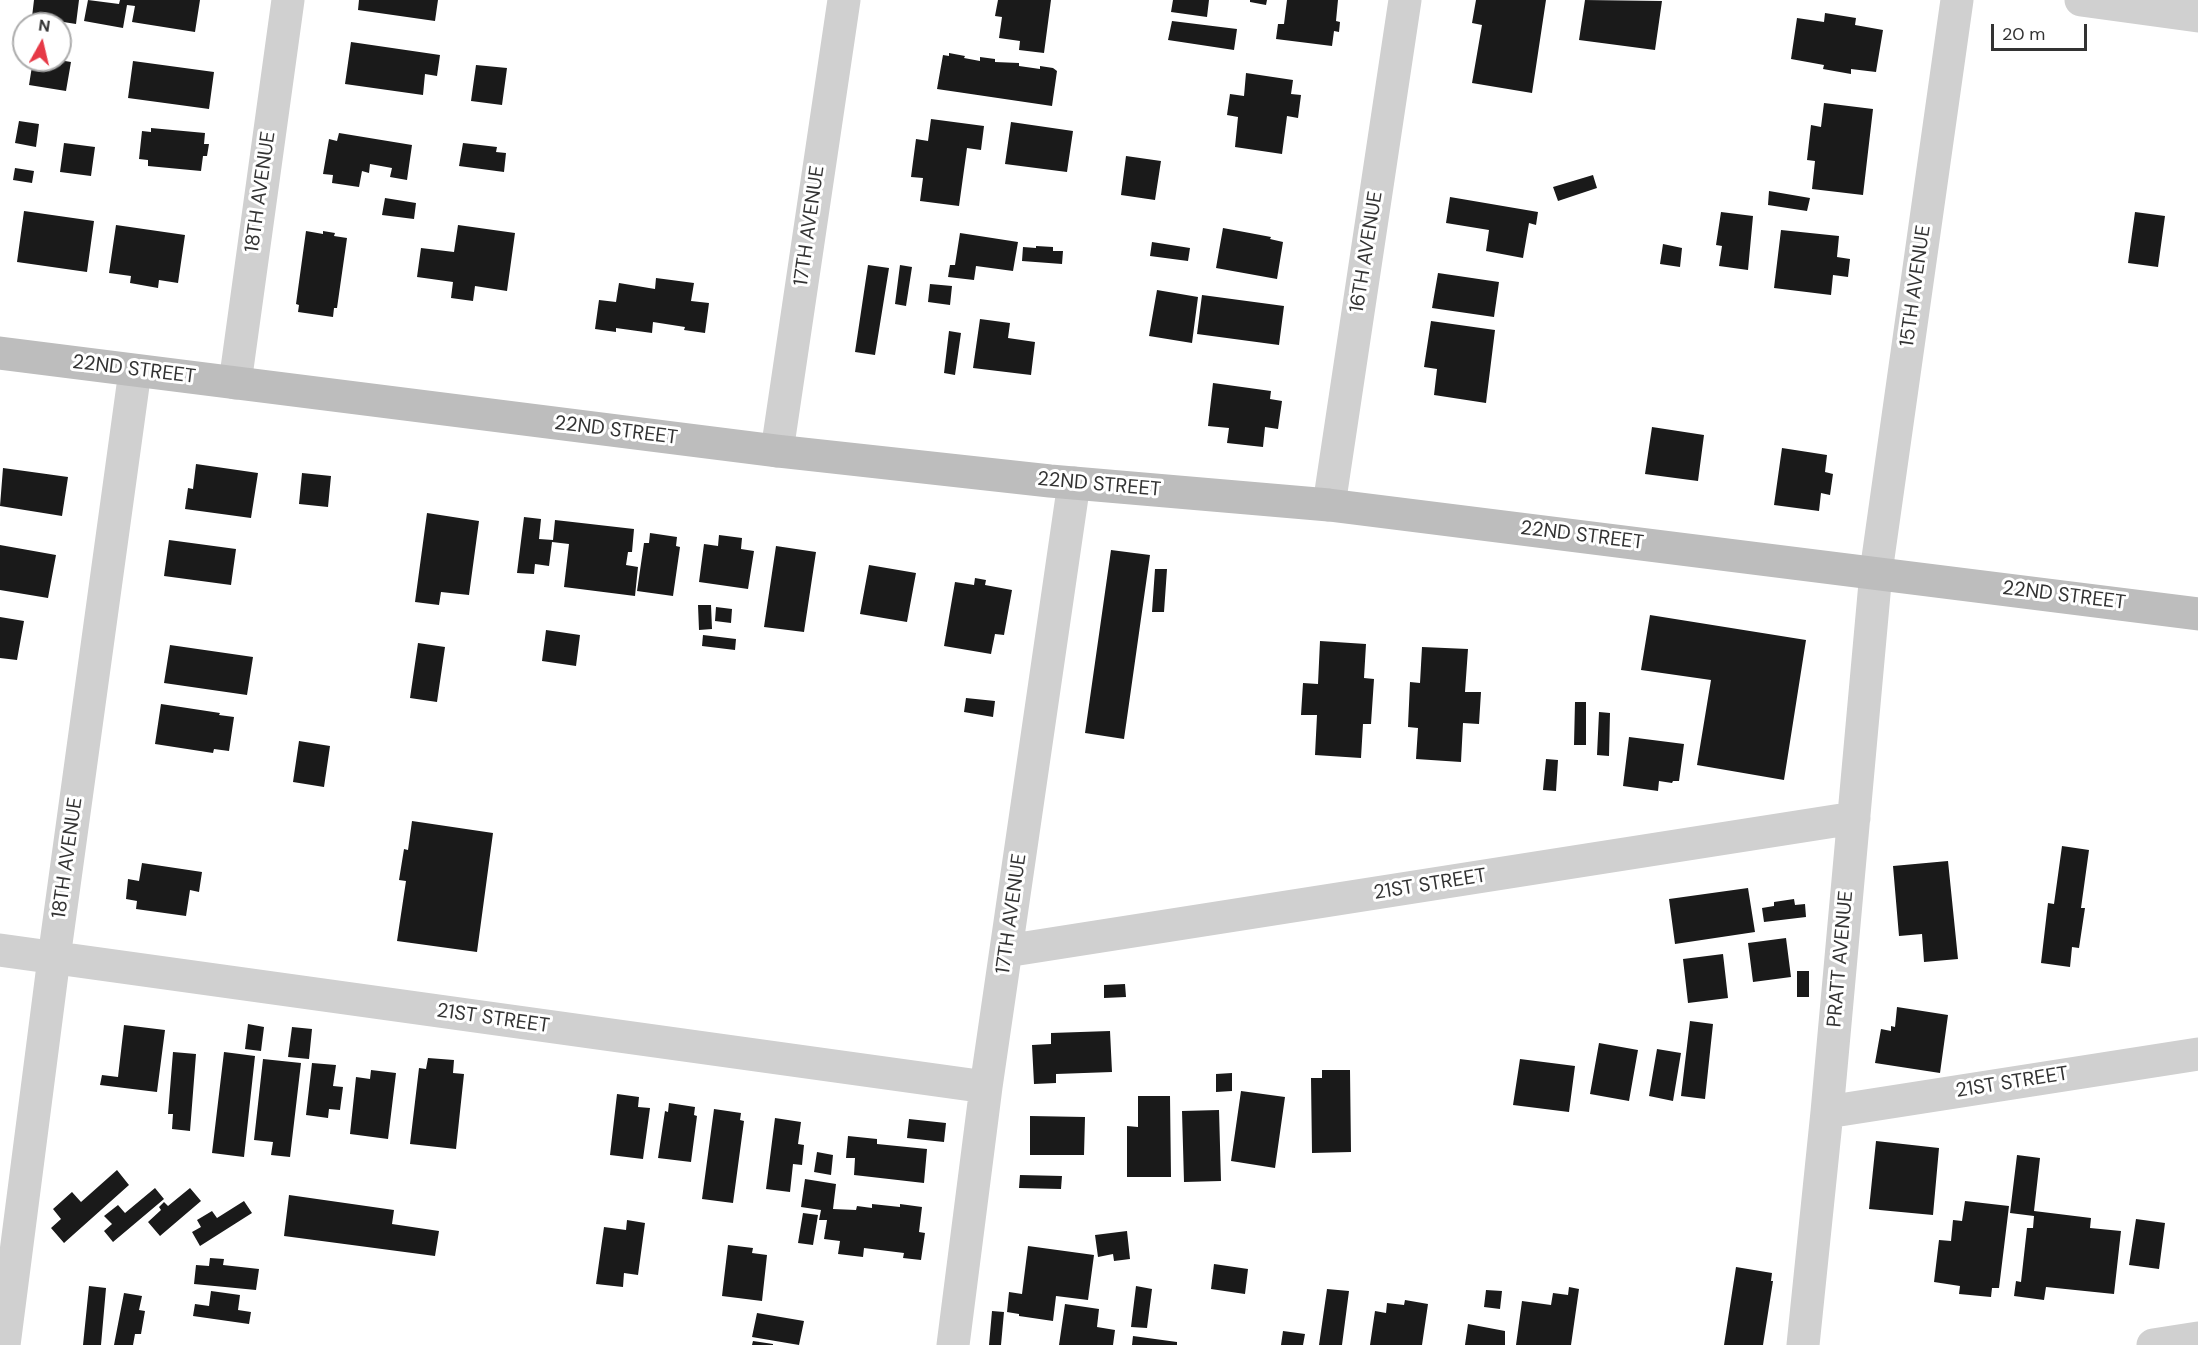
<!DOCTYPE html>
<html>
<head>
<meta charset="utf-8">
<style>
  body { margin:0 }
  #map { position:relative; width:2198px; height:1345px; overflow:hidden; background:#fff; font-family:"DM Sans",sans-serif }
  canvas { display:block }
  .north { position:absolute; left:12px; top:12px; width:60px; height:60px; box-sizing:border-box; background:#fff; border:2px solid #adadad; border-radius:50%; rotate:8deg; font-size:16px; font-weight:700; line-height:24px; text-align:center; color:#333 }
  .north::after { content:''; display:block; margin:auto; width:21px; height:27px; background:#e63946; clip-path:polygon(50% 0,100% 100%,50% 72%,0 100%) }
  .scale { position:absolute; left:1991px; top:24px; width:96px; height:27px; box-sizing:border-box; border:3px solid #333; border-top:0; padding-left:8px; font-size:18px; line-height:21px; white-space:nowrap; color:#333; -webkit-text-stroke:4px #fff; paint-order:stroke }
</style>
</head>
<body>
<div id="map">
<canvas width="2198" height="1345"></canvas>
<div class="north">N</div>
<div class="scale">20 m</div>
</div>
<script>
const ctx = document.querySelector('canvas').getContext('2d');
ctx.lineJoin = 'round';
function fillPath(path, color) { ctx.fillStyle = color; ctx.fill(path, 'evenodd'); }
function trace(path, color, width, dash) { ctx.strokeStyle = color; ctx.lineWidth = width; ctx.lineCap = dash ? 'butt' : 'round'; ctx.setLineDash(dash || []); ctx.stroke(path); }
function drawText(font, color, halo, rows, align = 'center') {
  ctx.font = font + ' "DM Sans",sans-serif'; ctx.lineWidth = 6; ctx.setLineDash([]); ctx.textBaseline = 'middle'; ctx.strokeStyle = halo; ctx.fillStyle = color; for (const [text, x, y, turn = 0] of rows) {
    ctx.save(); ctx.translate(x, y); ctx.rotate((+turn || 0) * Math.PI / 180); ctx.textAlign = isNaN(turn) ? turn : align; if (halo) ctx.strokeText(text, 0, 0); ctx.fillText(text, 0, 0); ctx.restore();
  }
}
const building = new Path2D(`
  M 34,0 L 79,0 L 76,24 L 32,17 Z
  M 88,0 L 119,4 L 120,0 L 200,0 L 195,32 L 132,22 L 135,6 L 127,5 L 123,28 L 84,21 Z
  M 359,0 L 438,0 L 435,21 L 358,10 Z
  M 998,0 L 1051,0 L 1044,53 L 1019,50 L 1020,41 L 999,38 L 1002,17 L 995,16 Z
  M 1173,0 L 1209,0 L 1207,17 L 1171,12 Z
  M 1250,0 L 1267,0 L 1266,5 L 1250,2 Z
  M 1287,0 L 1338,0 L 1336,21 L 1340,22 L 1339,32 L 1334,31 L 1332,46 L 1276,39 L 1278,24 L 1284,24 Z
  M 1476,0 L 1546,0 L 1532,93 L 1472,83 L 1482,25 L 1472,23 Z
  M 1585,0 L 1662,1 L 1655,50 L 1579,40 Z
  M 1825,13 L 1856,18 L 1855,25 L 1883,30 L 1876,72 L 1851,69 L 1851,74 L 1823,69 L 1824,65 L 1791,59 L 1797,18 L 1824,22 Z
  M 1172,21 L 1237,29 L 1234,50 L 1168,40 Z
  M 60,39 L 69,40 L 65,61 L 71,62 L 66,91 L 29,85 L 33,60 L 60,60 Z
  M 351,42 L 440,55 L 437,76 L 425,74 L 423,95 L 345,84 Z
  M 949,53 L 965,56 L 964,58 L 980,61 L 980,57 L 995,59 L 995,62 L 1019,63 L 1019,66 L 1040,69 L 1040,66 L 1053,68 L 1057,71 L 1052,106 L 937,89 L 943,55 L 949,56 Z
  M 133,61 L 214,72 L 209,109 L 128,98 Z
  M 476,65 L 507,68 L 502,105 L 471,101 Z
  M 1246,73 L 1293,80 L 1291,94 L 1301,95 L 1298,118 L 1287,116 L 1282,154 L 1235,147 L 1238,117 L 1227,115 L 1230,94 L 1244,96 Z
  M 1824,103 L 1873,109 L 1863,195 L 1812,189 L 1815,161 L 1807,160 L 1811,125 L 1821,127 Z
  M 931,119 L 984,126 L 981,150 L 967,148 L 959,206 L 920,201 L 923,178 L 911,177 L 916,139 L 928,141 Z
  M 19,121 L 39,124 L 36,147 L 15,143 Z
  M 1011,122 L 1073,131 L 1067,172 L 1005,164 Z
  M 151,128 L 205,133 L 204,144 L 209,144 L 207,156 L 203,156 L 201,171 L 148,166 L 148,160 L 139,159 L 142,131 L 151,132 Z
  M 339,133 L 412,145 L 407,180 L 390,177 L 392,168 L 370,164 L 369,173 L 362,171 L 359,187 L 332,183 L 333,175 L 323,174 L 329,139 L 337,141 Z
  M 64,143 L 95,147 L 91,176 L 60,172 Z
  M 463,143 L 497,147 L 496,152 L 506,153 L 504,172 L 459,166 Z
  M 1126,156 L 1161,161 L 1155,200 L 1121,195 Z
  M 15,168 L 34,171 L 32,183 L 13,180 Z
  M 1593,175 L 1597,188 L 1558,201 L 1553,187 Z
  M 1769,191 L 1810,198 L 1807,211 L 1768,205 Z
  M 1450,197 L 1538,212 L 1536,225 L 1529,223 L 1523,258 L 1486,251 L 1489,230 L 1446,223 Z
  M 385,198 L 416,203 L 414,219 L 382,215 Z
  M 24,211 L 94,221 L 87,272 L 17,262 Z
  M 1721,212 L 1753,216 L 1748,270 L 1719,266 L 1722,246 L 1716,245 Z
  M 2135,212 L 2165,216 L 2158,267 L 2128,263 Z
  M 116,225 L 185,235 L 178,283 L 159,280 L 158,288 L 130,283 L 131,276 L 109,273 Z
  M 458,225 L 515,233 L 507,291 L 475,286 L 473,301 L 451,298 L 453,282 L 417,277 L 421,248 L 454,252 Z
  M 1223,228 L 1271,237 L 1270,239 L 1283,242 L 1277,279 L 1216,268 Z
  M 1781,230 L 1839,236 L 1837,257 L 1850,259 L 1848,277 L 1833,275 L 1831,295 L 1774,288 Z
  M 306,231 L 323,234 L 323,231 L 335,233 L 334,236 L 347,238 L 337,308 L 334,308 L 333,317 L 298,312 L 299,305 L 296,304 Z
  M 960,233 L 1018,242 L 1013,271 L 976,266 L 974,280 L 948,277 L 950,265 L 955,265 Z
  M 1152,242 L 1190,248 L 1188,261 L 1150,256 Z
  M 1663,244 L 1682,248 L 1680,267 L 1660,264 Z
  M 1036,246 L 1053,247 L 1053,251 L 1063,251 L 1062,264 L 1022,261 L 1023,247 L 1036,248 Z
  M 868,265 L 889,268 L 875,355 L 855,352 Z
  M 900,265 L 912,267 L 906,306 L 895,304 Z
  M 1438,273 L 1499,282 L 1494,317 L 1432,308 Z
  M 656,278 L 694,283 L 691,301 L 709,303 L 705,333 L 684,330 L 685,327 L 653,322 L 652,333 L 616,328 L 616,332 L 595,329 L 599,300 L 616,302 L 619,283 L 655,289 Z
  M 930,284 L 952,286 L 950,305 L 928,302 Z
  M 1157,290 L 1198,297 L 1192,343 L 1149,336 Z
  M 1202,295 L 1284,306 L 1279,345 L 1197,334 Z
  M 980,319 L 1010,323 L 1008,338 L 1035,342 L 1031,375 L 973,368 Z
  M 1431,321 L 1495,330 L 1486,403 L 1434,395 L 1437,369 L 1424,367 Z
  M 949,331 L 961,333 L 955,375 L 944,373 Z
  M 1213,383 L 1271,391 L 1270,399 L 1282,401 L 1278,429 L 1265,427 L 1263,447 L 1227,443 L 1229,428 L 1208,426 Z
  M 1652,427 L 1704,435 L 1698,481 L 1645,474 Z
  M 1782,448 L 1827,455 L 1825,472 L 1833,474 L 1830,495 L 1821,493 L 1819,511 L 1774,505 Z
  M 196,464 L 258,473 L 251,518 L 185,509 L 188,488 L 193,489 Z
  M 3,468 L 68,477 L 62,516 L 0,506 Z
  M 302,473 L 331,476 L 328,507 L 299,504 Z
  M 427,513 L 479,521 L 469,595 L 441,592 L 439,605 L 415,602 Z
  M 524,517 L 541,519 L 539,539 L 553,540 L 555,520 L 634,529 L 632,552 L 628,552 L 626,565 L 638,567 L 635,596 L 564,587 L 569,544 L 552,542 L 549,566 L 535,564 L 534,574 L 517,573 Z
  M 650,533 L 677,537 L 676,546 L 680,547 L 673,596 L 637,591 L 644,543 L 649,543 Z
  M 719,535 L 742,538 L 741,549 L 754,551 L 748,589 L 699,582 L 704,544 L 718,546 Z
  M 169,540 L 236,549 L 231,585 L 164,576 Z
  M 0,545 L 56,555 L 48,598 L 0,590 Z
  M 776,546 L 816,552 L 804,632 L 764,627 Z
  M 1111,550 L 1150,555 L 1124,739 L 1085,733 Z
  M 869,565 L 916,573 L 907,622 L 860,614 Z
  M 1155,569 L 1167,569 L 1164,612 L 1152,612 Z
  M 975,578 L 986,580 L 985,585 L 1012,590 L 1004,635 L 995,634 L 991,654 L 944,646 L 955,582 L 974,585 Z
  M 698,605 L 711,605 L 712,629 L 699,630 Z
  M 716,607 L 732,609 L 731,623 L 715,621 Z
  M 1650,615 L 1806,640 L 1784,780 L 1697,765 L 1711,680 L 1641,670 Z
  M 0,617 L 24,621 L 17,660 L 0,658 Z
  M 546,630 L 580,635 L 576,666 L 542,661 Z
  M 703,635 L 736,639 L 735,650 L 702,646 Z
  M 1320,641 L 1366,644 L 1364,678 L 1374,679 L 1371,724 L 1363,724 L 1361,758 L 1315,755 L 1317,715 L 1301,715 L 1303,683 L 1318,684 Z
  M 418,643 L 445,647 L 437,702 L 410,698 Z
  M 170,645 L 253,657 L 247,695 L 164,683 Z
  M 1422,647 L 1468,649 L 1465,692 L 1481,692 L 1479,724 L 1463,723 L 1461,762 L 1416,759 L 1418,728 L 1408,727 L 1410,682 L 1420,683 Z
  M 966,698 L 995,701 L 993,717 L 964,712 Z
  M 1575,702 L 1586,702 L 1586,745 L 1574,745 Z
  M 161,704 L 220,713 L 219,715 L 234,717 L 229,751 L 214,749 L 213,753 L 155,744 Z
  M 1599,712 L 1610,713 L 1609,756 L 1597,755 Z
  M 1629,737 L 1684,744 L 1679,781 L 1673,781 L 1672,783 L 1659,781 L 1658,791 L 1623,786 Z
  M 299,741 L 330,746 L 324,787 L 293,782 Z
  M 1546,759 L 1558,760 L 1556,791 L 1543,790 Z
  M 412,821 L 493,833 L 477,952 L 397,941 L 406,881 L 399,880 L 404,849 L 408,850 Z
  M 2062,846 L 2089,850 L 2081,908 L 2085,908 L 2079,948 L 2072,947 L 2070,967 L 2041,963 L 2048,903 L 2054,904 Z
  M 1948,861 L 1958,959 L 1924,962 L 1922,934 L 1899,936 L 1893,866 Z
  M 142,863 L 202,872 L 199,892 L 190,890 L 186,916 L 136,909 L 137,901 L 126,899 L 128,879 L 139,881 Z
  M 1748,888 L 1755,932 L 1675,944 L 1669,899 Z
  M 1794,899 L 1795,905 L 1805,904 L 1806,917 L 1764,922 L 1762,908 L 1774,906 L 1774,902 Z
  M 1786,938 L 1791,977 L 1753,982 L 1748,943 Z
  M 1723,954 L 1728,998 L 1688,1003 L 1683,959 Z
  M 1797,971 L 1809,971 L 1809,997 L 1797,997 Z
  M 1125,984 L 1126,997 L 1104,998 L 1104,985 Z
  M 1897,1007 L 1948,1015 L 1940,1073 L 1875,1063 L 1881,1029 L 1891,1031 L 1891,1026 L 1895,1027 Z
  M 1690,1021 L 1713,1024 L 1705,1099 L 1681,1096 Z
  M 248,1024 L 264,1027 L 261,1051 L 245,1049 Z
  M 124,1025 L 165,1030 L 157,1092 L 100,1085 L 102,1075 L 118,1077 Z
  M 292,1027 L 312,1029 L 309,1059 L 288,1057 Z
  M 1110,1031 L 1112,1072 L 1056,1074 L 1056,1083 L 1034,1084 L 1032,1045 L 1051,1044 L 1051,1033 Z
  M 1599,1043 L 1638,1050 L 1629,1101 L 1590,1094 Z
  M 1657,1049 L 1681,1053 L 1673,1101 L 1649,1096 Z
  M 173,1052 L 196,1054 L 190,1131 L 172,1129 L 173,1114 L 168,1114 Z
  M 224,1052 L 255,1056 L 244,1157 L 212,1153 Z
  M 428,1058 L 454,1060 L 453,1073 L 464,1074 L 456,1149 L 410,1144 L 419,1068 L 426,1069 Z
  M 263,1059 L 301,1063 L 290,1157 L 271,1155 L 273,1142 L 254,1140 Z
  M 1520,1059 L 1575,1066 L 1569,1112 L 1513,1105 Z
  M 312,1063 L 336,1065 L 333,1086 L 343,1087 L 340,1110 L 329,1109 L 328,1118 L 306,1115 Z
  M 371,1070 L 396,1073 L 388,1139 L 350,1134 L 356,1077 L 370,1079 Z
  M 1322,1070 L 1350,1070 L 1351,1152 L 1312,1153 L 1311,1078 L 1322,1078 Z
  M 1232,1073 L 1232,1091 L 1216,1092 L 1216,1074 Z
  M 1241,1091 L 1285,1097 L 1275,1168 L 1231,1161 Z
  M 617,1094 L 639,1097 L 638,1107 L 650,1108 L 643,1159 L 610,1155 Z
  M 1138,1096 L 1170,1096 L 1171,1177 L 1127,1177 L 1127,1126 L 1138,1127 Z
  M 669,1103 L 695,1107 L 694,1115 L 697,1116 L 691,1162 L 658,1158 L 665,1111 L 668,1112 Z
  M 714,1109 L 741,1113 L 740,1120 L 744,1121 L 733,1203 L 702,1199 Z
  M 1219,1110 L 1221,1181 L 1184,1182 L 1182,1111 Z
  M 1030,1116 L 1085,1117 L 1084,1155 L 1030,1155 Z
  M 775,1118 L 801,1122 L 798,1144 L 804,1145 L 802,1165 L 793,1164 L 790,1192 L 766,1189 Z
  M 909,1119 L 946,1123 L 944,1142 L 907,1138 Z
  M 848,1136 L 877,1139 L 877,1144 L 927,1149 L 924,1183 L 854,1175 L 855,1158 L 846,1158 Z
  M 1876,1141 L 1939,1148 L 1933,1215 L 1869,1209 Z
  M 817,1152 L 833,1155 L 831,1175 L 814,1172 Z
  M 2017,1155 L 2040,1158 L 2034,1211 L 2091,1218 L 2090,1228 L 2121,1231 L 2114,1294 L 2046,1287 L 2044,1300 L 2014,1296 L 2016,1281 L 2021,1282 L 2027,1228 L 2033,1228 L 2034,1216 L 2010,1213 Z
  M 117,1170 L 129,1185 L 64,1243 L 51,1228 L 61,1219 L 53,1209 L 72,1192 L 81,1202 Z
  M 1020,1175 L 1062,1176 L 1061,1189 L 1019,1188 Z
  M 805,1179 L 836,1184 L 833,1209 L 856,1210 L 857,1206 L 872,1208 L 872,1204 L 900,1207 L 900,1204 L 922,1207 L 919,1232 L 925,1233 L 921,1260 L 903,1258 L 904,1253 L 864,1248 L 863,1257 L 838,1254 L 840,1241 L 824,1239 L 827,1220 L 819,1220 L 821,1210 L 801,1207 Z
  M 155,1188 L 164,1199 L 113,1242 L 104,1231 L 112,1224 L 104,1216 L 118,1205 L 125,1213 Z
  M 190,1188 L 201,1201 L 160,1236 L 148,1222 L 161,1210 L 159,1207 L 164,1202 L 168,1206 Z
  M 289,1195 L 394,1210 L 392,1224 L 439,1231 L 435,1256 L 284,1236 Z
  M 244,1201 L 252,1213 L 200,1246 L 192,1232 L 201,1227 L 197,1220 L 212,1211 L 217,1218 Z
  M 1965,1201 L 2009,1206 L 1999,1288 L 1992,1288 L 1991,1297 L 1959,1294 L 1960,1286 L 1934,1282 L 1939,1240 L 1951,1241 L 1953,1220 L 1962,1221 Z
  M 803,1213 L 818,1215 L 813,1245 L 798,1243 Z
  M 2136,1219 L 2165,1223 L 2159,1269 L 2129,1265 Z
  M 627,1220 L 645,1223 L 638,1275 L 624,1273 L 623,1287 L 596,1284 L 604,1227 L 626,1230 Z
  M 1127,1231 L 1130,1259 L 1114,1261 L 1113,1254 L 1098,1257 L 1095,1235 Z
  M 728,1245 L 753,1248 L 752,1253 L 767,1255 L 762,1301 L 722,1296 Z
  M 1028,1246 L 1094,1255 L 1088,1300 L 1056,1296 L 1053,1321 L 1019,1316 L 1019,1314 L 1007,1312 L 1009,1292 L 1022,1294 Z
  M 210,1258 L 224,1259 L 223,1265 L 259,1269 L 256,1290 L 194,1284 L 196,1265 L 209,1266 Z
  M 1214,1264 L 1248,1269 L 1245,1294 L 1211,1289 Z
  M 1736,1267 L 1772,1273 L 1771,1281 L 1773,1281 L 1763,1345 L 1724,1345 Z
  M 89,1286 L 106,1288 L 101,1345 L 83,1345 Z
  M 1136,1286 L 1152,1289 L 1147,1328 L 1131,1327 Z
  M 1569,1287 L 1579,1289 L 1571,1345 L 1516,1345 L 1522,1301 L 1551,1305 L 1553,1293 L 1568,1295 Z
  M 1327,1289 L 1349,1291 L 1342,1345 L 1319,1345 Z
  M 1486,1290 L 1502,1291 L 1500,1309 L 1484,1307 Z
  M 211,1291 L 240,1295 L 238,1310 L 251,1312 L 249,1324 L 193,1316 L 195,1304 L 209,1306 Z
  M 124,1293 L 142,1296 L 139,1310 L 145,1311 L 141,1334 L 135,1334 L 133,1345 L 114,1345 Z
  M 1405,1300 L 1428,1304 L 1422,1345 L 1370,1345 L 1375,1311 L 1386,1313 L 1387,1303 L 1404,1305 Z
  M 1065,1304 L 1099,1309 L 1097,1327 L 1115,1330 L 1113,1345 L 1059,1345 Z
  M 992,1311 L 1004,1312 L 1001,1345 L 989,1345 Z
  M 757,1313 L 804,1321 L 799,1345 L 752,1337 Z
  M 1468,1324 L 1505,1331 L 1505,1345 L 1465,1345 Z
  M 1283,1331 L 1305,1334 L 1303,1345 L 1281,1345 Z
  M 1133,1336 L 1177,1342 L 1177,1345 L 1132,1345 Z
  M 753,1341 L 773,1344 L 773,1345 L 752,1345 Z`);
const street = new Path2D(`
  M 2081,0 L 2198,16
  M 235,383 L 288,0
  M 777,451 L 844,0
  M 1329,505 L 1405,0
  M 0,950 L 986,1087
  M 1006,951 L 1854,818
  M 1827,1112 L 2198,1054
  M 4,1345 L 54,958 L 135,371
  M 953,1345 L 986,1087 L 1074,483
  M 1803,1345 L 1827,1112 L 1876,572 L 1957,0
  M 2153,1345 L 2198,1338`);
const secondary = new Path2D(`
  M 0,353 L 777,451 L 1050,481 L 1329,505 L 2198,614`);
const streetNames = [
  ["18TH AVENUE",261,192,-82],
  ["17TH AVENUE",810,226,-82],
  ["16TH AVENUE",1367,252,-81],
  ["15TH AVENUE",1916,286,-82],
  ["22ND STREET",134,370,7],
  ["22ND STREET",616,431,7],
  ["22ND STREET",1099,485,5],
  ["22ND STREET",1582,536,7],
  ["22ND STREET",2064,596,7],
  ["18TH AVENUE",68,858,-82],
  ["21ST STREET",1430,885,-9],
  ["17TH AVENUE",1012,914,-82],
  ["PRATT AVENUE",1841,959,-85],
  ["21ST STREET",493,1019,8],
  ["21ST STREET",2012,1083,-9]
];
fillPath(building, '#1a1a1a');
trace(street, '#d0d0d0', 33);
trace(secondary, '#bdbdbd', 33);
drawText('20px', '#333', '#fff', streetNames);
</script>
</body>
</html>
